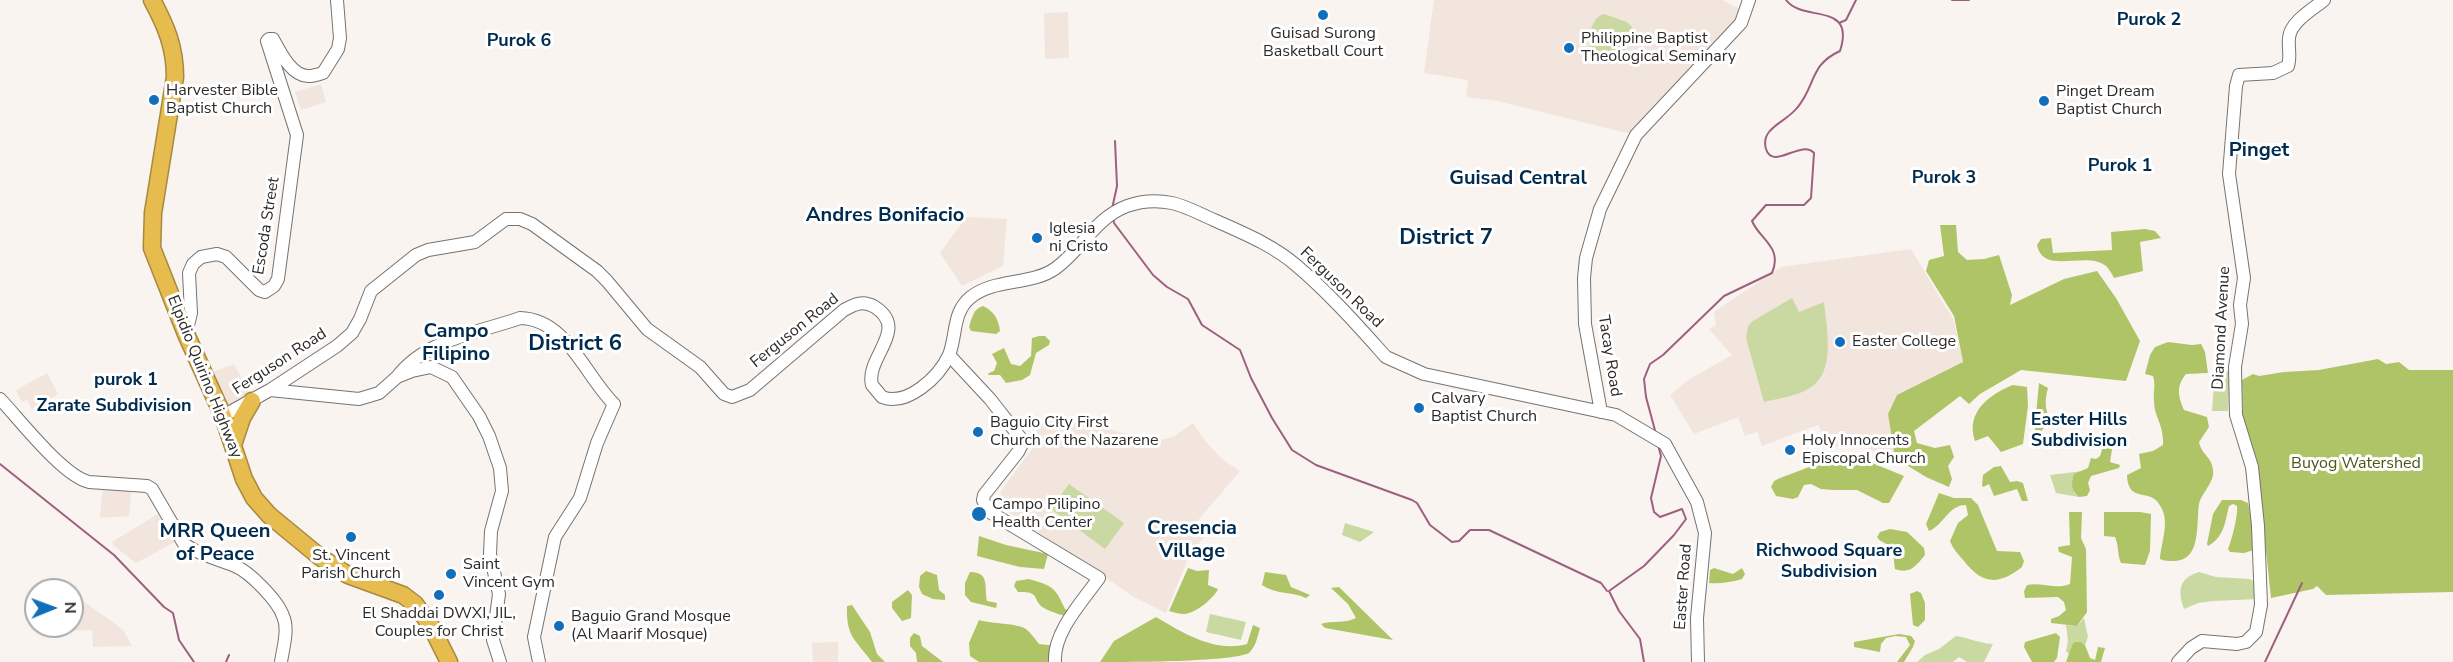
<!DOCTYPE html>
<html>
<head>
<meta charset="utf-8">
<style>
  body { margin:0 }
  #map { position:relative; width:2453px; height:662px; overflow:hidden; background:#f9f4f0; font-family:"Nunito Sans",sans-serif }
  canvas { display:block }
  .north { position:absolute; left:24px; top:578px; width:60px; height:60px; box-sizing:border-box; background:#fff; border:2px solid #abaaa9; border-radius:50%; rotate:89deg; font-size:16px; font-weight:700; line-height:24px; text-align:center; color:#2c2a29 }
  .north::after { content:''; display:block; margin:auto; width:21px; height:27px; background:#106ebb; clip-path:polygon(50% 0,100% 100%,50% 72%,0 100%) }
</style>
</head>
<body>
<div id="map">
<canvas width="2453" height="662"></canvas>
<div class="north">N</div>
</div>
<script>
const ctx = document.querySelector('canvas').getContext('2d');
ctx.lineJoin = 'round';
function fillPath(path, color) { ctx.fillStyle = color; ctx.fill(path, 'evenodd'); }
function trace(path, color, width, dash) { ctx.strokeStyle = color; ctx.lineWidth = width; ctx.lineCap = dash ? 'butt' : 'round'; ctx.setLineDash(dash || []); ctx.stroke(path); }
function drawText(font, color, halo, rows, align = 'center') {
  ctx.font = font + ' "Nunito Sans",sans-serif'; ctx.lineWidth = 6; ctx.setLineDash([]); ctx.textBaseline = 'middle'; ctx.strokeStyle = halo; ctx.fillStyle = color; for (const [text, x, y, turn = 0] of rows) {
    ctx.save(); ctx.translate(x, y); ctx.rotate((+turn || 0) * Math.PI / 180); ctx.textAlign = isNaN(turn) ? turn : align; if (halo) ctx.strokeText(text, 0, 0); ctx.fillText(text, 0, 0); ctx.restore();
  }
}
const built = new Path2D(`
  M 1434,0 L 1722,0 L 1742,10 L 1734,23 L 1631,134 L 1498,101 L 1466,97 L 1468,80 L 1424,73 Z
  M 1068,12 L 1069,58 L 1045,59 L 1044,13 Z
  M 321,84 L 326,102 L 301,110 L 295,92 Z
  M 966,217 L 1007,219 L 1003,266 L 962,286 L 940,253 Z
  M 1911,249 L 1953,319 L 1963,362 L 1897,395 L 1888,414 L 1895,458 L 1853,445 L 1830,447 L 1818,425 L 1762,446 L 1757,432 L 1745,436 L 1738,417 L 1694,434 L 1670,395 L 1688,380 L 1732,355 L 1709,329 L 1716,325 L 1714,312 L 1781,267 Z
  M 234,364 L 252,398 L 231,407 L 227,405 L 213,372 Z
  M 47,373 L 58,394 L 32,409 L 27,400 L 22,402 L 16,390 Z
  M 1076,418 L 1108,421 L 1111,430 L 1155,441 L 1173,437 L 1193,423 L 1206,442 L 1223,460 L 1240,471 L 1194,525 L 1205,535 L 1187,561 L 1166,613 L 1134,597 L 1003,508 L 998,499 L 1003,488 L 1039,440 L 1035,425 L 1044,422 Z
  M 132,485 L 129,516 L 100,518 L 103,486 Z
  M 161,512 L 175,542 L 136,563 L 114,546 L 112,542 Z
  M 72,594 L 116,624 L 124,631 L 132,646 L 93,647 L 92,630 L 66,631 L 66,626 L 72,626 Z
  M 838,642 L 838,662 L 813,662 L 812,643 Z`);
const green = new Path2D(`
  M 1604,14 L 1627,22 L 1632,27 L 1622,60 C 1612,64 1598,59 1591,52 C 1588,39 1590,18 1604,14 Z
  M 1792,298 L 1799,312 L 1824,302 C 1826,324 1835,365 1816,383 C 1804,395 1781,398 1764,402 L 1746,338 L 1748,326 L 1753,321 Z
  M 2215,370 L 2230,371 L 2228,411 L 2212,411 Z
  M 2083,471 L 2074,475 L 2074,493 L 2079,497 L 2056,493 L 2050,475 Z
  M 1069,484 L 1124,523 L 1105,549 L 1051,509 Z
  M 1345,523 L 1374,532 L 1360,542 L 1342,535 Z
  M 2199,572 L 2216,577 L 2250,579 L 2254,582 L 2258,599 L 2213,601 L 2198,603 L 2184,609 C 2177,589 2180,578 2199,572 Z
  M 1210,614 L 1246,622 L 1241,640 L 1206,632 Z
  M 2084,618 L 2088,637 L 2085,645 L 2081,642 L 2072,645 L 2069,654 L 2066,651 L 2068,641 L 2066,625 L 2077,626 Z
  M 1956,636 C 1971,638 1977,643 1993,644 L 1984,662 L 1967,662 L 1959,657 L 1953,662 L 1917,662 L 1925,655 L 1939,649 Z`);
const forest = new Path2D(`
  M 1940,225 L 1956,225 L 1958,252 L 1967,260 L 1984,259 L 1999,255 L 2012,295 L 2010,305 L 2064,279 L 2097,271 L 2116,298 L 2140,341 L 2126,381 L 2021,370 L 1980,394 L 1969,404 L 1960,396 L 1914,431 L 1917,443 L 1935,448 L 1950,445 L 1954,457 L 1948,466 L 1952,479 L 1949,487 L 1926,477 L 1895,458 L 1888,414 L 1897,395 L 1963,362 L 1954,316 L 1926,271 L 1929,260 L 1944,256 Z
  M 2145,229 L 2155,231 L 2161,238 L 2140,242 L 2143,271 L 2114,278 C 2112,274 2109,269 2106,266 C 2087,250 2043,276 2037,245 L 2041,239 L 2051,238 L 2053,253 L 2112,250 L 2111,232 Z
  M 983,306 C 994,311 999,320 1000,331 L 996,334 L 971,331 L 969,327 C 972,318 973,309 983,306 Z
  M 1039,336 L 1045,336 L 1050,341 L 1049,345 L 1036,353 L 1030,375 L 1022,380 L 1006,383 L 1000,375 L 988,375 L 989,373 L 994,371 L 997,363 L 992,354 L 1004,348 L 1011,364 L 1020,366 L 1031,356 L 1032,338 Z
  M 2168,342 L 2192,345 L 2201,344 L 2205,352 L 2208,373 L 2186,374 C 2176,386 2178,396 2184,410 L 2207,417 L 2209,427 L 2199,442 C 2201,454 2212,457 2213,470 C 2215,482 2202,492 2199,504 C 2196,523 2202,562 2173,561 C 2168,561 2165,561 2160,559 C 2161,542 2170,523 2161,507 C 2151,486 2128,505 2127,475 L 2141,468 L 2139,454 L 2153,451 L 2163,445 C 2164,424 2154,417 2154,401 C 2153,392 2156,385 2153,376 L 2145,374 L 2150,355 L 2155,347 Z
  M 2378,359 L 2386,364 L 2399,362 L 2409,370 L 2453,370 L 2453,592 L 2326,595 L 2317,586 L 2313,589 L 2271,598 L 2256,457 L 2246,434 L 2243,418 L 2242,380 L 2253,374 L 2259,376 L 2284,372 L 2319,370 Z
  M 2039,383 L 2048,388 C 2045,399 2044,410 2051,420 L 2071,423 L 2074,425 L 2046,426 L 2042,430 L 2041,445 L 2036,448 L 2035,425 Z
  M 2013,385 L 2027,387 L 2028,406 L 2023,444 L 2001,452 L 1988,436 L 1975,441 C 1965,412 1990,394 2013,385 Z
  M 2105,440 L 2113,443 L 2110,462 L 2120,465 L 2119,468 L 2091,476 L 2088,483 L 2090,490 L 2087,496 L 2079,497 C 2071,491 2071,484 2074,474 L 2088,468 L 2091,458 L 2096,459 L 2100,456 Z
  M 1844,457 L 1865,460 L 1904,476 L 1889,503 L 1883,503 L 1857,490 L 1834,490 L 1821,489 L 1811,484 L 1804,485 L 1798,497 L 1793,499 L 1776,496 L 1771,487 L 1774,481 L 1780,478 L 1820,463 Z
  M 2001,466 L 2010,482 L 2017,481 L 2023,483 L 2028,501 L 2022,501 L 2017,489 L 1994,496 L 1989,484 L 1983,487 L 1982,485 L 1983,475 L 1994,467 Z
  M 1939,493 L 1954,498 L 1971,498 L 1978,505 L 1997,551 L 2020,552 L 2024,561 L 2022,567 C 1998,586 1982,584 1964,561 C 1958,554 1953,549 1950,541 L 1958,523 L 1968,515 L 1966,505 C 1948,505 1944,525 1929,531 L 1926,524 Z
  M 2222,500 L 2241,500 L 2248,503 L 2257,549 L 2244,553 L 2230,552 L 2228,549 C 2232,539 2238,516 2237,506 L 2233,504 L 2229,506 C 2225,523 2224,537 2208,546 L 2207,544 L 2213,514 Z
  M 2069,512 L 2082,512 L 2081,538 L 2086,549 L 2087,612 L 2077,626 L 2051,623 L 2051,619 L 2059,616 L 2066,610 L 2064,602 L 2058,597 L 2025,598 L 2024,591 L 2027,585 C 2041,582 2057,590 2070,584 L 2072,557 L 2059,552 L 2058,547 L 2070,545 Z
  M 2104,512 L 2140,512 L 2151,514 L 2150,551 L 2145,565 L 2121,563 C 2117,554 2119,546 2115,537 L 2104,536 Z
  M 1890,529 L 1907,532 L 1924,548 L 1925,555 C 1915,567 1910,574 1895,569 C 1894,563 1894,551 1890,547 C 1886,542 1881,543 1877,537 L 1880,532 Z
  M 979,536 L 1006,545 L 1048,554 L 1044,569 L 1020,567 L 977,556 Z
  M 1188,568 L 1197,571 L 1209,570 L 1208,585 L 1218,589 C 1214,598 1195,614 1184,614 C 1179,614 1174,612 1169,611 Z
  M 1714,568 L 1733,574 L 1742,568 L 1745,574 L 1742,579 C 1732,582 1720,584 1709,583 L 1710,570 Z
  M 926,571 L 937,575 L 939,590 L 945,595 L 945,600 L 933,599 L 922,594 L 919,587 L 920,576 Z
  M 970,572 C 990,572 984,586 987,601 L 997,603 L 996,608 L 971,602 L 965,595 L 965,583 Z
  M 1265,572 L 1286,575 L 1291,587 L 1310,595 L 1306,598 C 1291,591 1277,595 1262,585 Z
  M 1029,579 C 1053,586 1055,587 1065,609 L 1078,614 L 1072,619 C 1064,615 1052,613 1044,608 C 1031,600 1042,591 1018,592 L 1014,586 L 1016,581 Z
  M 1339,587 L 1393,640 L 1325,628 L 1321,624 C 1333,620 1344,624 1356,618 L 1348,604 L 1331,588 Z
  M 908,590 L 912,595 L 911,618 L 902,621 L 892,608 L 892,602 Z
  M 1917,591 L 1921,593 L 1925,603 L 1925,620 L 1918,627 L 1913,625 L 1910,594 Z
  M 852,605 L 870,632 L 877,654 L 885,662 L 872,662 C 855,639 846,637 847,606 Z
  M 1156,617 C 1183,633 1215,653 1247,644 L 1253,625 L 1260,628 C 1257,638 1256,646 1249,653 C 1231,662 1128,662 1100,662 L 1114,641 Z
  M 979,620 C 992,624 1017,623 1026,629 C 1031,633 1035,639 1039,644 L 1057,646 L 1051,662 L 979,662 L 970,656 L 969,643 Z
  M 914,633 L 920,636 L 922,646 L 943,662 L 917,662 L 916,653 L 910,646 L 910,638 Z
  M 2056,633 L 2060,637 L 2057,658 L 2054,662 L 2032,662 L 2024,647 L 2025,642 Z
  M 1899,634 L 1911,636 L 1915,641 L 1913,647 L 1904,662 L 1897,662 L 1910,645 L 1906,637 L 1895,636 L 1886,638 L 1881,644 L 1880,652 L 1854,647 L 1854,642 Z
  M 2075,642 L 2081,642 L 2085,645 L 2090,658 L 2095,660 L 2098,647 L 2105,648 L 2101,662 L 2066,662 L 2072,645 Z`);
const stream = new Path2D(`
  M 1952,0 L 1969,0
  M 1839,23 L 1846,20 L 1856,0
  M 1112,209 L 1117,186 L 1115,141
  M 1113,217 L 1114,223 L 1153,275 L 1167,287 L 1188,299 L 1202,325 L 1240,350 L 1251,378 L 1272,418 L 1292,450 L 1316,465 L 1412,500 L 1417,503 L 1430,525 L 1452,542 L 1459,541 L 1470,530 L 1489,530 L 1601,583 L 1607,591
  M 1656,434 L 1646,397 L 1644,379 L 1650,364 L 1663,355 L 1724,296 L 1772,273 C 1783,247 1760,240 1752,221 L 1766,205 L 1804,205 L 1811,198 L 1814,153 C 1801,139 1773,171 1766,149 C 1764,142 1765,137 1769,132 C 1776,123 1789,118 1797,108 C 1816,86 1809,65 1840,51 C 1856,1 1803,23 1786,0
  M 0,464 L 114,555 L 164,607 L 173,613 L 179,640 L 194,662
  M 226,662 L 229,655
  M 1644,662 L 1640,639 L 1619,611 L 1609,591 L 1644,566 L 1674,535 L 1686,519 L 1682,509 L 1660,517 L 1654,512 L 1651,498 L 1661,456 L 1658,445
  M 2265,662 L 2302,583`);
const secondary = new Path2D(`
  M 186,334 L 191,313 L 189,273 L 193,264 L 201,257 L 217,254 L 226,257 L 259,290 L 265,292 L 274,286 L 278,279 L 297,135 L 267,41 L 269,39 L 273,39 C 280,52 292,77 309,76 C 314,76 319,74 323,73 L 338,49 L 340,38 L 337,0
  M 949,355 L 990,399 L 1022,440 L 1022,444 L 1018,452 L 984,495 L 983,500 L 988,511 L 1099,578 C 1082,602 1053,632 1055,662
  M 397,377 C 426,339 478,333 520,318 C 567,319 585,376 614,404 L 597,443 L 580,498 L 555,537 L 534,637 L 539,662
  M 270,390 L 359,399 L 379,393 L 397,377 L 412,371 L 431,367 L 452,377 L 479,416 L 489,436 L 500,468 L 502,491 L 491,531 L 490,554 L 499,594 L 493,640 L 500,662
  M 0,399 C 20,420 63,476 89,482 L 147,486 L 152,489 L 184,544 C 199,555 218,559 235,566 C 250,572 278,601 283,616 C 289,629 283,648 281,662
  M 1601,412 L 1585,324 L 1584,278 L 1586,258 L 1600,209 L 1636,135 L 1741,23 L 1749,0
  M 223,416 L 270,390 L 337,346 L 352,333 L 360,319 L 371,291 L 416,255 L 428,250 L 475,242 L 506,219 L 520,219 L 532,224 L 597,271 L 607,281 L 647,329 L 700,367 L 724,394 L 732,397 L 750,390 L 844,310 C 855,304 863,300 875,307 C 910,330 865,357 872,385 L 882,397 C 907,407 939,377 949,355 C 957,335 952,312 971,297 C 995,278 1031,286 1056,268 C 1082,249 1095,218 1127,206 C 1141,201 1157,200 1172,203 C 1186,206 1200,214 1214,220 C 1243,233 1273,245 1297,266 C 1329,293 1358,326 1386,357 L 1424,374 L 1616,415 L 1665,444 L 1697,502 L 1705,533 L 1697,618 L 1698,662
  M 2178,662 L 2191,648 L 2202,641 L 2237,644 L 2246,642 L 2256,632 L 2261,605 L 2258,526 L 2252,467 L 2236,415 L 2235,367 L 2242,324 L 2240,305 L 2244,278 L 2229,174 L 2236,86 L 2239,75 L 2273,73 L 2288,66 C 2291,57 2288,48 2289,38 C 2290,22 2313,9 2324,0`);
const highway = new Path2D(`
  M 152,0 C 166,26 175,47 175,77 L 153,213 L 152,248 L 186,334 L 223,416 L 244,479 L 254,498 L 269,515 L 320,557 L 348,575 L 403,595 L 415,604 L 431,626 L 449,662
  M 233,445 L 242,418 L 252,401`);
const markers = [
  [1323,15,6,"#106ebb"],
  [1569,48,6,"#106ebb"],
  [154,100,6,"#106ebb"],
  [2044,101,6,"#106ebb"],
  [1037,238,6,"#106ebb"],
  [1840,342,6,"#106ebb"],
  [1419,408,6,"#106ebb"],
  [978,432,6,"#106ebb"],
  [1790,450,6,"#106ebb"],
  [979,514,8,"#106ebb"],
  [351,537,6,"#106ebb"],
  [451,574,6,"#106ebb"],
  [439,595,6,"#106ebb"],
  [559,626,6,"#106ebb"]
];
const poiNames = [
  ["Guisad Surong",1323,34,"center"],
  ["Basketball Court",1323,52,"center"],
  ["Philippine Baptist",1581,39],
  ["Theological Seminary",1581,57],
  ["Harvester Bible",166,91],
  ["Baptist Church",166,109],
  ["Pinget Dream",2056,92],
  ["Baptist Church",2056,110],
  ["Iglesia",1049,229],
  ["ni Cristo",1049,247],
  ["Easter College",1852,342],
  ["Calvary",1431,399],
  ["Baptist Church",1431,417],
  ["Baguio City First",990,423],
  ["Church of the Nazarene",990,441],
  ["Holy Innocents",1802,441],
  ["Episcopal Church",1802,459],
  ["Campo Pilipino",992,505],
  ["Health Center",992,523],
  ["St. Vincent",351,556,"center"],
  ["Parish Church",351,574,"center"],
  ["Saint",463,565],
  ["Vincent Gym",463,583],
  ["El Shaddai DWXI, JIL,",439,614,"center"],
  ["Couples for Christ",439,632,"center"],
  ["Baguio Grand Mosque",571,617],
  ["(Al Maarif Mosque)",571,635]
];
const streetNames = [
  ["Escoda Street",267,226,-81],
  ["Ferguson Road",1341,288,44],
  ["Diamond Avenue",2222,328,-87],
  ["Ferguson Road",795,331,-39],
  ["Tacay Road",1609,356,81],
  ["Ferguson Road",280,362,-33],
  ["Elpidio Quirino Highway",204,377,68],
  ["Easter Road",1684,587,-86]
];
const parkNames = [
  ["Buyog Watershed",2356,464]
];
const neighbourhoodNames = [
  ["Purok 2",2149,21],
  ["Purok 6",519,42],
  ["Purok 1",2120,167],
  ["Purok 3",1944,179],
  ["purok 1",126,381],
  ["Zarate Subdivision",114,407],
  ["Easter Hills",2079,421],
  ["Subdivision",2079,442],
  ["Richwood Square",1829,552],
  ["Subdivision",1829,573]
];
const quarterNames = [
  ["Pinget",2259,151],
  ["Guisad Central",1518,179],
  ["Andres Bonifacio",885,216],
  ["Campo",456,332],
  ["Filipino",456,355],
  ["Cresencia",1192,529],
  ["Village",1192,552],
  ["MRR Queen",215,532],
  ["of Peace",215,555]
];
const districtNames = [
  ["District 7",1446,239],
  ["District 6",575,345]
];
fillPath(built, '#f1e5dd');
fillPath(green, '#cad8a2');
fillPath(forest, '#aec467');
trace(stream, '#9e607f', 2);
trace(secondary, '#777370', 14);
trace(highway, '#a68941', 19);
trace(secondary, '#fff', 12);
trace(highway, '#e7bc4e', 16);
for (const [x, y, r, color] of markers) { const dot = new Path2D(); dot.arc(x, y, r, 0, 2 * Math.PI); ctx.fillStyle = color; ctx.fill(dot); trace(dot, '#fff', 2); }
drawText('16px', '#2c2a29', '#fff', poiNames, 'left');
drawText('16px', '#2c2a29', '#fff', streetNames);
drawText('16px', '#495613', '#fff', parkNames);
drawText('bold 18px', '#012c50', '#fff', neighbourhoodNames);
drawText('bold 20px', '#012c50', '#fff', quarterNames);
drawText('bold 22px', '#012c50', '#fff', districtNames);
</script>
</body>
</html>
